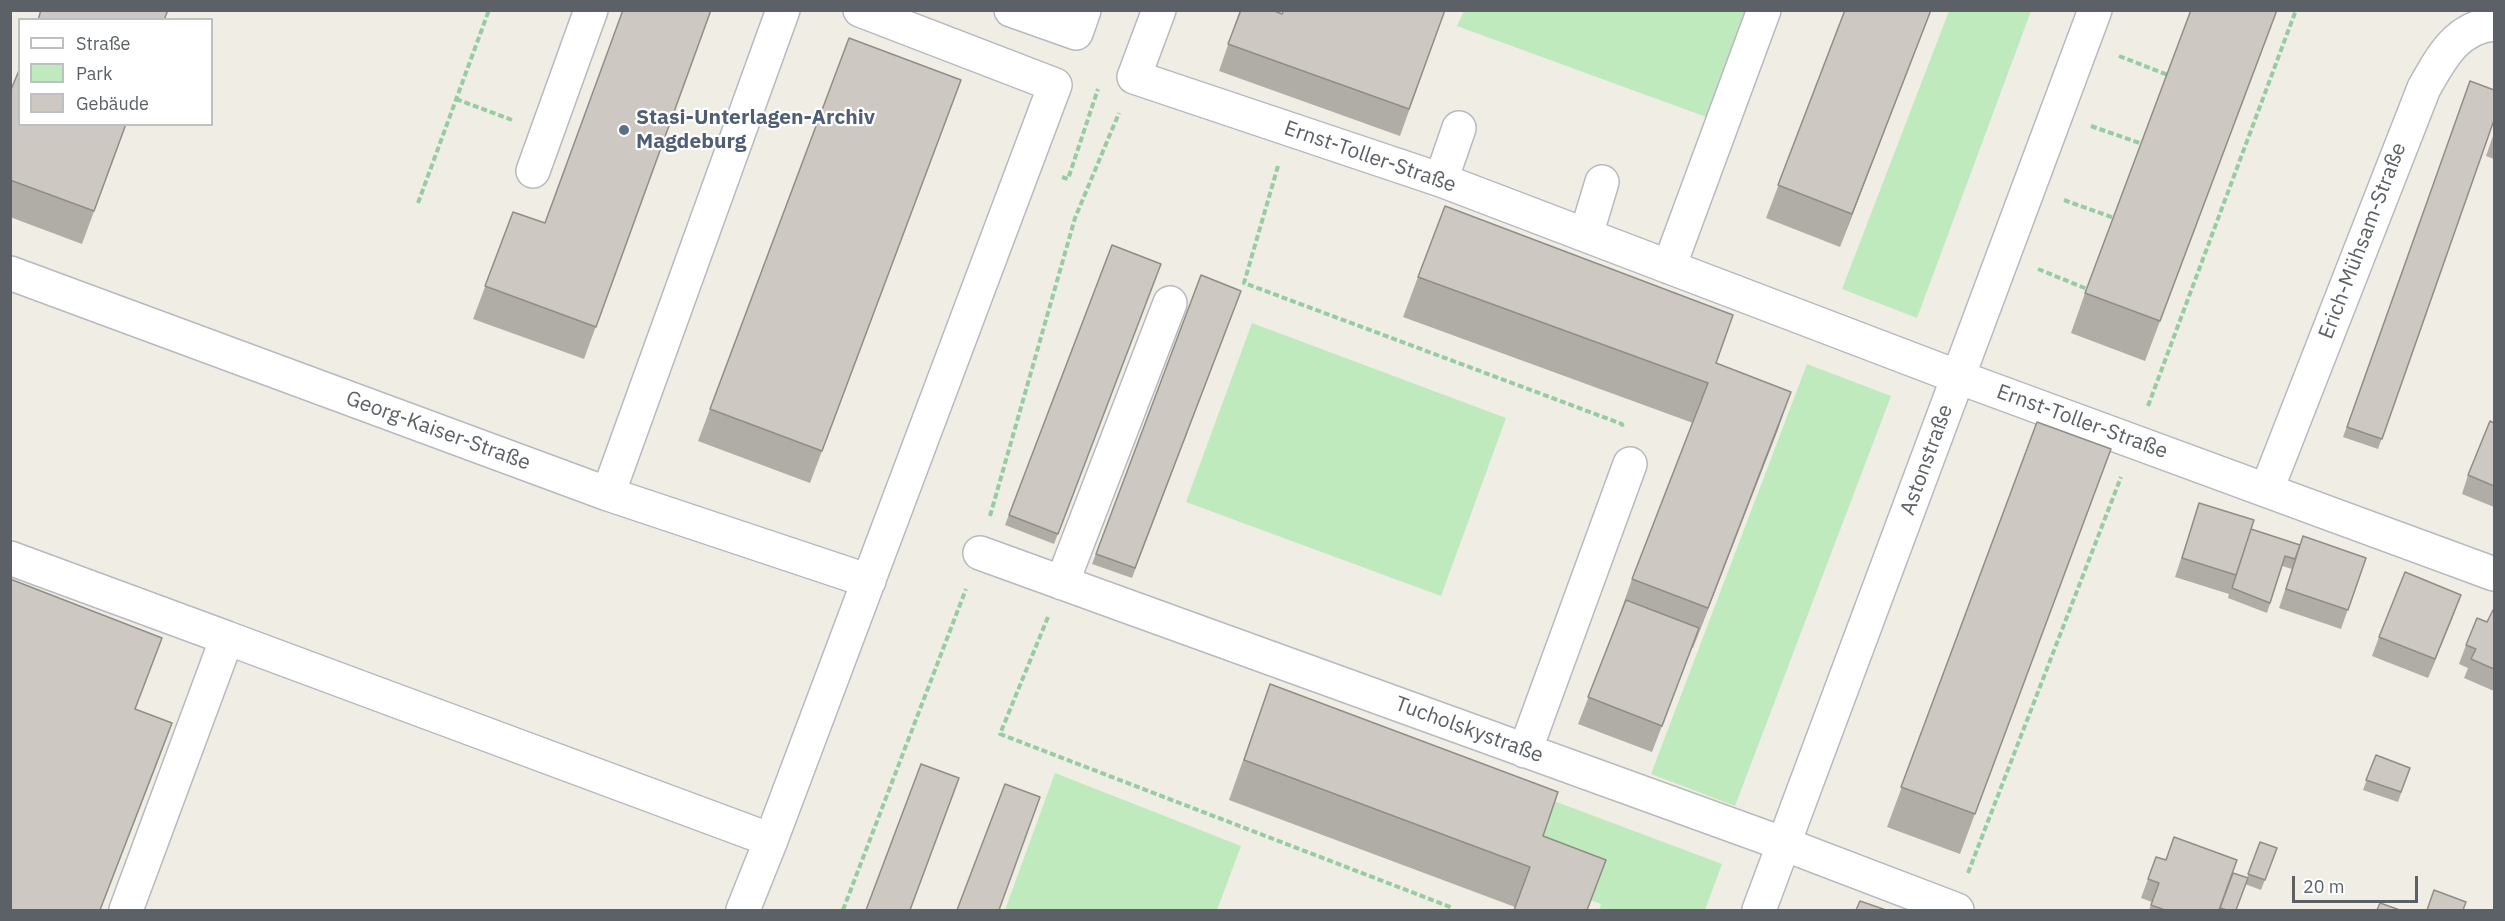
<!DOCTYPE html>
<html>
<head>
<meta charset="utf-8">
<style>
  body { margin:0 }
  #map { position:relative; width:2505px; height:921px; overflow:hidden; background:#f0ede4; font-family:"IBM Plex Sans",sans-serif }
  canvas { display:block }
  .frame { position:absolute; inset:0; border:12px solid #5b6166; pointer-events:none }
  .legend { position:absolute; left:18px; top:18px; width:195px; height:108px; box-sizing:border-box; background:#fff; border:2px solid #bdc0c2; margin:0; padding:8px 10px; list-style:none; font-size:18px; color:#5b6166 }
  .legend li { display:flex; align-items:center; gap:12px; height:30px }
  .legend b { width:30px; border:2px solid #bdc0c2 }
  .scale { position:absolute; left:2292px; top:876px; width:126px; height:27px; box-sizing:border-box; border:3px solid #5b6166; border-top:0; padding-left:8px; font-size:18px; line-height:21px; white-space:nowrap; color:#5b6166; -webkit-text-stroke:4px #fff; paint-order:stroke }
</style>
</head>
<body>
<div id="map">
<canvas width="2505" height="921"></canvas>
<div class="frame"></div>
<ul class="legend">
<li><b style="height:8px;background:#fff"></b>Straße</li>
<li><b style="height:16px;background:#bfeabd"></b>Park</li>
<li><b style="height:16px;background:#cdc9c2"></b>Gebäude</li>
</ul>
<div class="scale">20 m</div>
</div>
<script>
const ctx = document.querySelector('canvas').getContext('2d');
ctx.lineJoin = 'round';
function fillPath(path, color) { ctx.fillStyle = color; ctx.fill(path, 'evenodd'); }
function trace(path, color, width, dash) { ctx.strokeStyle = color; ctx.lineWidth = width; ctx.lineCap = dash ? 'butt' : 'round'; ctx.setLineDash(dash || []); ctx.stroke(path); }
function drawText(font, color, halo, rows, align = 'center') {
  ctx.font = font + ' "IBM Plex Sans",sans-serif'; ctx.lineWidth = 4.5; ctx.setLineDash([]); ctx.textBaseline = 'middle'; ctx.strokeStyle = halo; ctx.fillStyle = color; for (const [text, x, y, turn = 0] of rows) {
    ctx.save(); ctx.translate(x, y); ctx.rotate((+turn || 0) * Math.PI / 180); ctx.textAlign = isNaN(turn) ? turn : align; if (halo) ctx.strokeText(text, 0, 0); ctx.fillText(text, 0, 0); ctx.restore();
  }
}
const green = new Path2D(`
  M 1464,11 L 1748,11 L 1709,118 L 1457,26 Z
  M 1949,11 L 2031,11 L 1917,318 L 1842,289 Z
  M 1252,323 L 1506,418 L 1441,596 L 1186,502 Z
  M 1807,364 L 1891,396 L 1735,806 L 1651,774 Z
  M 1055,773 L 1241,846 L 1217,910 L 1005,910 Z
  M 1530,792 L 1722,864 L 1705,910 L 1599,910 L 1601,904 L 1527,876 Z`);
const path = new Path2D(`
  M 2119,56 L 2168,75
  M 456,99 L 512,120
  M 2091,126 L 2142,144
  M 1278,166 L 1244,283 L 1622,424 L 1623,428
  M 1062,177 L 1068,179 L 1098,89
  M 2064,200 L 2114,218
  M 418,203 L 489,10
  M 2038,269 L 2087,289
  M 2148,406 L 2296,10
  M 990,516 L 1075,218 L 1119,113
  M 1048,617 L 1000,734 L 1453,908
  M 1968,873 L 2121,477
  M 843,910 L 966,589`);
const minor = new Path2D(`
  M 1011,10 L 1076,33 L 1084,10
  M 1159,10 L 1134,77 L 1441,180 L 1958,377 L 2494,574
  M 533,171 L 591,10
  M 1441,180 L 1459,128
  M 1586,235 L 1602,182
  M 1669,267 L 1764,10
  M 10,273 L 608,494 L 869,581
  M 2267,489 L 2424,88 C 2441,58 2457,27 2494,24
  M 608,494 L 783,10
  M 980,553 L 1784,844 L 1957,910
  M 10,558 L 227,638 L 126,910
  M 1062,583 L 1170,303
  M 227,638 L 771,840 L 743,910
  M 1525,751 L 1630,464
  M 771,840 L 1055,85 L 860,10
  M 1759,910 L 2095,10`);
const wall = new Path2D(`
  M 711,10 L 584,359 L 473,319 L 513,212 L 545,223 Z
  M 1240,10 L 1282,14 L 1445,10 L 1400,136 L 1219,71 Z
  M 1845,10 L 1931,10 L 1840,247 L 1766,218 Z
  M 2277,10 L 2145,361 L 2071,333 L 2085,293 Z
  M 961,80 L 810,483 L 698,441 L 710,409 Z
  M 2470,81 L 2494,120 L 2378,449 L 2343,437 Z
  M 10,92 L 126,124 L 82,244 L 10,217 Z
  M 2494,133 L 2494,159 L 2486,156 Z
  M 1112,245 L 1161,264 L 1054,544 L 1005,525 Z
  M 1201,275 L 1241,291 L 1132,578 L 1092,564 Z
  M 1418,277 L 1716,363 L 1791,392 L 1693,648 L 1692,648 L 1652,752 L 1578,724 L 1619,619 L 1618,619 L 1632,579 L 1693,423 L 1403,317 Z
  M 2037,422 L 2111,449 L 1960,854 L 1887,827 Z
  M 2494,423 L 2494,507 L 2462,494 L 2468,475 Z
  M 2199,503 L 2251,529 L 2300,545 L 2366,558 L 2341,629 L 2279,608 L 2292,569 L 2282,566 L 2267,613 L 2228,598 L 2229,594 L 2175,577 L 2193,522 Z
  M 2461,595 L 2428,678 L 2372,656 L 2379,637 Z
  M 2494,611 L 2494,691 L 2464,678 L 2468,668 L 2459,664 L 2466,645 L 2487,622 Z
  M 1270,684 L 1543,836 L 1606,860 L 1587,910 L 1514,910 L 1515,907 L 1229,800 Z
  M 2376,755 L 2410,768 L 2398,802 L 2363,790 Z
  M 2260,842 L 2277,848 L 2261,890 L 2245,884 L 2236,910 L 2149,910 L 2152,902 L 2141,898 L 2156,857 L 2224,898 L 2247,878 Z`);
const shadedWall = new Path2D(`
  M 1931,10 L 1840,247 L 1852,214 Z
  M 1791,392 L 1777,432 L 1693,648 L 1708,608 Z
  M 2461,595 L 2454,614 L 2428,678 L 2435,659 Z
  M 172,723 L 160,756 L 100,910 Z`);
const building = new Path2D(`
  M 41,10 L 168,10 L 164,20 L 38,20 Z
  M 623,10 L 711,10 L 596,327 L 485,286 L 513,212 L 545,223 Z
  M 1241,10 L 1272,10 L 1282,14 L 1284,10 L 1445,10 L 1409,109 L 1228,44 Z
  M 1845,10 L 1931,10 L 1852,214 L 1778,185 Z
  M 2191,10 L 2277,10 L 2160,321 L 2085,293 Z
  M 849,38 L 961,80 L 822,451 L 710,409 Z
  M 20,68 L 20,124 L 126,124 L 94,211 L 10,180 L 10,92 Z
  M 2470,81 L 2494,90 L 2494,120 L 2382,439 L 2347,427 Z
  M 1445,206 L 1733,315 L 1716,363 L 1791,392 L 1708,608 L 1632,579 L 1708,383 L 1418,277 Z
  M 1112,245 L 1161,264 L 1058,534 L 1009,515 Z
  M 1201,275 L 1241,291 L 1135,568 L 1096,554 Z
  M 2490,421 L 2494,423 L 2494,486 L 2468,475 Z
  M 2037,422 L 2111,449 L 1975,814 L 1901,787 Z
  M 2199,503 L 2254,520 L 2236,575 L 2182,558 Z
  M 2251,529 L 2300,545 L 2295,559 L 2285,556 L 2270,603 L 2232,588 Z
  M 2303,536 L 2366,558 L 2348,610 L 2286,589 Z
  M 2405,572 L 2461,595 L 2435,659 L 2379,637 Z
  M 10,579 L 162,638 L 135,709 L 172,723 L 100,910 L 10,910 Z
  M 1626,600 L 1699,628 L 1662,726 L 1588,697 Z
  M 2493,610 L 2494,611 L 2494,669 L 2471,659 L 2476,649 L 2466,645 L 2477,618 L 2487,622 Z
  M 1270,684 L 1558,792 L 1543,836 L 1606,860 L 1587,910 L 1514,910 L 1530,867 L 1244,760 Z
  M 2376,755 L 2410,768 L 2401,792 L 2366,780 Z
  M 921,764 L 959,778 L 910,910 L 866,910 Z
  M 1005,784 L 1040,797 L 999,910 L 957,910 Z
  M 2174,837 L 2237,860 L 2219,910 L 2165,910 L 2151,905 L 2159,883 L 2148,879 L 2156,857 L 2166,860 Z
  M 2260,842 L 2277,848 L 2265,880 L 2248,874 Z
  M 2233,873 L 2248,878 L 2236,910 L 2227,910 L 2220,908 Z
  M 2434,890 L 2466,902 L 2463,910 L 2427,910 Z
  M 1860,901 L 1886,910 L 1856,910 Z
  M 2380,903 L 2400,910 L 2377,910 Z`);
const markers = [
  [624,130,6,"#5c6f8a"]
];
const serviceNames = [
  ["Stasi-Unterlagen-Archiv",636,118],
  ["Magdeburg",636,142]
];
const streetNames = [
  ["Ernst-Toller-Straße",1370,157,19],
  ["Erich-Mühsam-Straße",2363,241,-69],
  ["Ernst-Toller-Straße",2082,422,20],
  ["Georg-Kaiser-Straße",438,431,20],
  ["Astonstraße",1927,460,-70],
  ["Tucholskystraße",1469,730,20]
];
fillPath(green, '#bfeabd');
trace(minor, '#b6babf', 36);
trace(path, '#95cca2', 4, [6, 3]);
trace(minor, '#fff', 33);
fillPath(wall, '#b0ada7');
fillPath(shadedWall, '#908d88');
fillPath(building, '#cdc9c2');
trace(building, '#908d88', 1.5);
for (const [x, y, r, color] of markers) { const dot = new Path2D(); dot.arc(x, y, r, 0, 2 * Math.PI); ctx.fillStyle = color; ctx.fill(dot); trace(dot, '#fff', 2); }
drawText('bold 21px', '#4e5e75', '#fff', serviceNames, 'left');
drawText('21px', '#5b6166', '#fff', streetNames);
</script>
</body>
</html>
